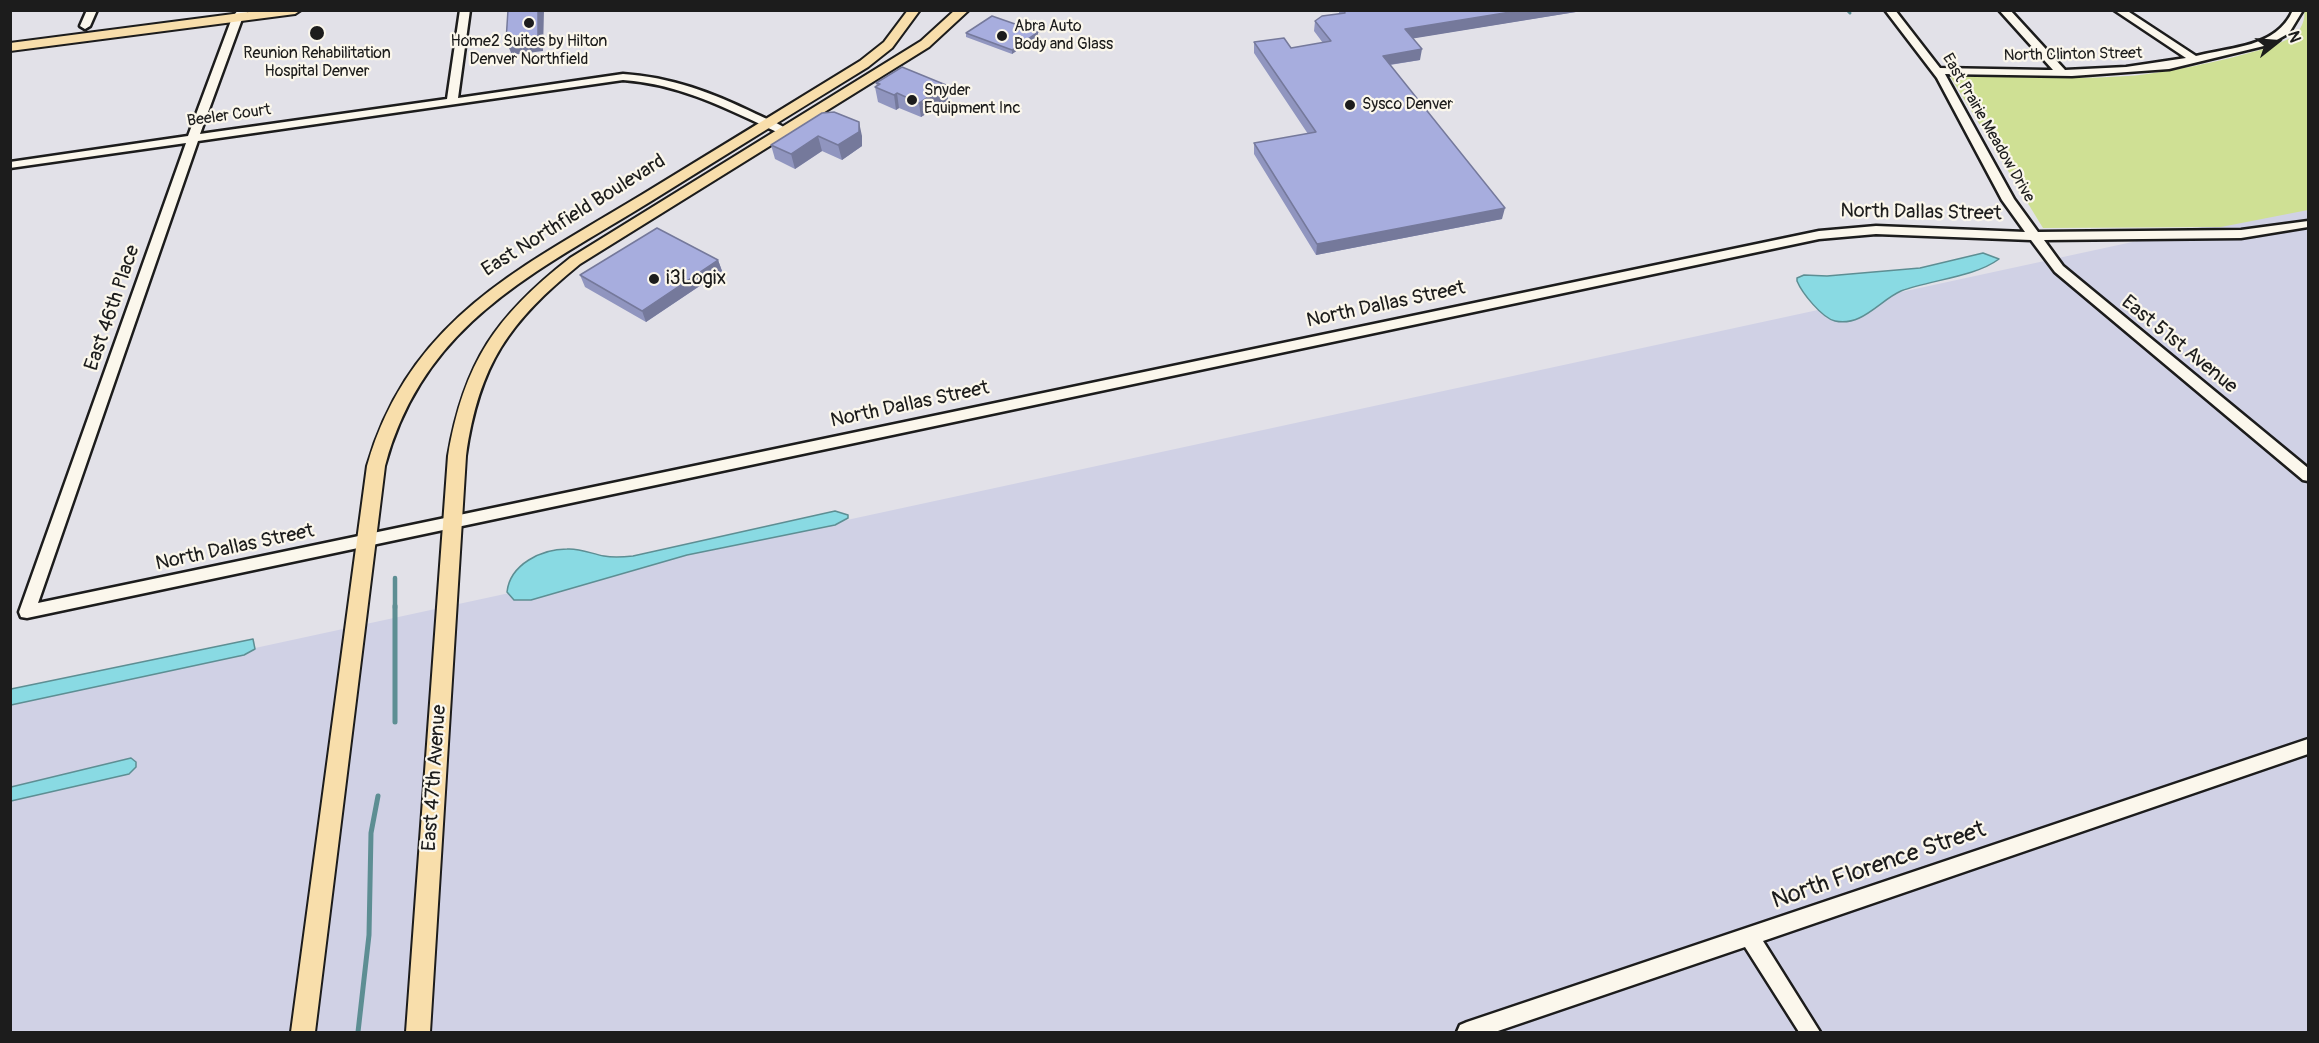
<!DOCTYPE html>
<html>
<head>
<meta charset="utf-8">
<style>
  body { margin:0 }
  #map { position:relative; width:2319px; height:1043px; overflow:hidden; background:#e2e1e8; font-family:Pangolin,sans-serif }
  canvas { display:block }
  .frame { position:absolute; inset:0; border:12px solid #1c1c1c; pointer-events:none }
  .north { position:absolute; left:2247px; top:12px; width:60px; height:60px; -webkit-text-stroke:4px #fbf7ec; paint-order:stroke; rotate:73deg; font-size:16px; font-weight:700; line-height:24px; text-align:center; color:#1c1c1c }
  .north::after { content:''; display:block; margin:auto; width:21px; height:27px; background:#1c1c1c; clip-path:polygon(50% 0,100% 100%,50% 72%,0 100%) }
</style>
</head>
<body>
<div id="map">
<canvas width="2319" height="1043"></canvas>
<div class="frame"></div>
<div class="north">N</div>
</div>
<script>
const ctx = document.querySelector('canvas').getContext('2d');
ctx.lineJoin = 'round';
function fillPath(path, color) { ctx.fillStyle = color; ctx.fill(path, 'evenodd'); }
function trace(path, color, width, dash) { ctx.strokeStyle = color; ctx.lineWidth = width; ctx.lineCap = dash ? 'butt' : 'round'; ctx.setLineDash(dash || []); ctx.stroke(path); }
function drawText(font, color, halo, rows, align = 'center') {
  ctx.font = font + ' Pangolin,sans-serif'; ctx.lineWidth = 4.5; ctx.setLineDash([]); ctx.textBaseline = 'middle'; ctx.strokeStyle = halo; ctx.fillStyle = color; for (const [text, x, y, turn = 0] of rows) {
    ctx.save(); ctx.translate(x, y); ctx.rotate((+turn || 0) * Math.PI / 180); ctx.textAlign = isNaN(turn) ? turn : align; if (halo) ctx.strokeText(text, 0, 0); ctx.fillText(text, 0, 0); ctx.restore();
  }
}
const built = new Path2D(`
  M 2308,204 L 2308,1032 L 11,1032 L 10,701 Z`);
const green = new Path2D(`
  M 2304,11 L 2308,11 L 2308,210 L 2221,227 L 2043,228 L 1950,76 C 2009,76 2069,80 2128,76 C 2162,74 2271,53 2295,35 C 2301,30 2306,18 2304,11 Z`);
const water = new Path2D(`
  M 1983,253 L 1999,259 C 1975,277 1930,280 1901,291 C 1880,300 1862,327 1835,321 C 1822,318 1802,293 1797,281 L 1797,278 L 1804,275 L 1827,276 L 1920,268 Z
  M 835,511 L 848,515 L 848,518 L 835,525 L 687,555 L 531,600 L 514,600 L 507,592 C 510,564 542,549 567,549 C 580,548 592,554 604,556 C 614,558 624,557 633,556 Z
  M 253,639 L 255,649 L 244,655 L 11,705 L 11,689 Z
  M 131,758 L 136,762 L 136,767 L 129,774 L 11,801 L 11,787 Z`);
const streamFar2 = new Path2D(`
  M 1847,10 L 1850,13`);
const streamFar1 = new Path2D(`
  M 395,608 L 395,578`);
const stream = new Path2D(`
  M 395,606 L 395,722
  M 358,1032 L 369,935 L 371,833 L 378,796`);
const minor = new Path2D(`
  M 87,10 L 97,10 L 90,26 L 85,29 L 80,26 Z
  M 238,10 L 249,10 L 242,19 L 200,134 L 447,99 L 460,10 L 470,10 L 458,98 L 623,74 C 671,77 713,93 756,114 C 766,119 780,123 789,131 L 783,134 L 779,133 C 728,109 680,84 623,80 L 198,141 L 38,603 L 1819,231 L 1876,226 L 2025,232 L 2002,200 L 1937,78 L 1885,10 L 1895,10 L 1940,68 L 2046,70 L 2053,70 L 1999,10 L 2010,10 L 2065,70 L 2126,67 L 2186,58 L 2114,10 L 2126,10 L 2196,56 C 2230,47 2277,48 2293,10 L 2303,10 L 2289,33 L 2268,45 L 2169,69 L 2072,76 L 1945,74 L 2014,199 L 2038,232 L 2241,230 L 2308,221 L 2308,227 L 2241,238 L 2044,240 L 2063,266 L 2308,468 L 2308,481 L 2303,480 L 2055,272 L 2031,240 L 1876,234 L 1819,239 L 27,618 L 21,617 L 19,612 L 186,143 L 10,168 L 10,162 L 188,136 L 232,18 Z
  M 2308,739 L 2308,754 L 1763,941 L 1820,1032 L 1799,1032 L 1745,947 L 1495,1032 L 1457,1032 L 1460,1025 L 1467,1022 Z`);
const major = new Path2D(`
  M 264,10 L 301,10 L 295,14 L 10,51 L 10,43 Z
  M 908,10 L 920,10 L 892,48 L 868,67 C 796,111 724,156 653,200 C 535,273 424,322 385,466 L 315,1032 L 291,1032 L 367,466 C 410,318 521,268 643,194 C 715,150 787,106 860,61 L 884,42 Z
  M 955,10 L 969,10 L 929,47 L 580,264 C 509,322 479,364 466,456 L 430,1032 L 406,1032 L 448,456 C 464,362 496,316 570,258 L 921,41 Z`);
const wall = new Path2D(`
  M 1339,10 L 1582,10 L 1582,11 L 1413,38 L 1420,60 L 1390,65 L 1502,219 L 1316,255 L 1254,154 L 1254,143 L 1308,134 L 1254,53 L 1254,42 L 1291,48 L 1323,43 L 1314,31 L 1315,21 L 1339,14 Z
  M 966,33 L 1038,36 L 1012,54 L 966,37 Z
  M 876,83 L 946,85 L 948,100 L 921,117 L 899,108 L 896,110 L 878,102 L 875,87 L 877,86 Z
  M 822,113 L 862,136 L 862,146 L 842,160 L 822,151 L 795,169 L 775,159 L 771,145 Z
  M 718,260 L 722,271 L 646,322 L 585,287 L 580,275 Z`);
const shadedWall = new Path2D(`
  M 538,10 L 544,10 L 543,51 L 512,55 L 506,41 Z
  M 1523,10 L 1582,10 L 1582,11 L 1404,40 L 1405,29 Z
  M 1038,32 L 1038,36 L 1012,54 L 1012,50 Z
  M 1422,49 L 1420,60 L 1381,66 L 1383,56 Z
  M 946,85 L 948,100 L 921,117 L 919,103 Z
  M 897,93 L 899,108 L 896,110 L 894,95 Z
  M 859,122 L 862,136 L 862,146 L 842,160 L 838,145 Z
  M 818,136 L 822,151 L 795,169 L 791,154 Z
  M 1505,208 L 1502,219 L 1316,255 L 1317,244 Z
  M 718,260 L 722,271 L 646,322 L 642,311 Z`);
const building = new Path2D(`
  M 508,10 L 538,10 L 538,37 L 506,41 Z
  M 1344,10 L 1523,10 L 1405,29 L 1422,49 L 1383,56 L 1505,208 L 1317,244 L 1254,143 L 1316,132 L 1254,42 L 1284,38 L 1291,48 L 1331,41 L 1315,21 L 1322,16 L 1345,13 Z
  M 992,16 L 1038,32 L 1012,50 L 966,33 Z
  M 902,67 L 946,85 L 919,103 L 897,93 L 894,95 L 875,87 L 880,84 L 876,83 Z
  M 834,112 L 859,122 L 859,132 L 838,145 L 818,136 L 791,154 L 771,145 L 822,113 Z
  M 657,228 L 718,260 L 642,311 L 580,275 Z`);
const markers = [
  [529,23,6,"#1c1c1c"],
  [317,33,8,"#1c1c1c"],
  [1002,36,6,"#1c1c1c"],
  [912,100,6,"#1c1c1c"],
  [1350,105,6,"#1c1c1c"],
  [654,279,6,"#1c1c1c"]
];
const farPoinames = [
  ["Abra Auto",1014,27],
  ["Body and Glass",1014,45],
  ["Home2 Suites by Hilton",529,42,"center"],
  ["Denver Northfield",529,60,"center"],
  ["Reunion Rehabilitation",317,54,"center"],
  ["Hospital Denver",317,72,"center"],
  ["Snyder",924,91],
  ["Equipment Inc",924,109],
  ["Sysco Denver",1362,105]
];
const farStreetnames = [
  ["North Clinton Street",2073,55,-1],
  ["Beeler Court",229,116,-8],
  ["East Prairie Meadow Drive",1988,128,60]
];
const streetNames = [
  ["North Dallas Street",1921,213,1],
  ["East Northfield Boulevard",574,216,-32],
  ["North Dallas Street",1386,305,-12],
  ["East 46th Place",113,308,-71],
  ["East 51st Avenue",2179,345,39],
  ["North Dallas Street",910,405,-12],
  ["North Dallas Street",235,548,-12],
  ["East 47th Avenue",435,778,-86]
];
const poiNames = [
  ["i3Logix",666,279]
];
const nearStreetnames = [
  ["North Florence Street",1879,866,-19]
];
fillPath(built, '#d0d1e5');
fillPath(green, '#cfe094');
fillPath(water, '#89dae3');
trace(water, '#5d8e93', 1.5);
trace(streamFar2, '#5d8e93', 3);
trace(streamFar1, '#5d8e93', 4.5);
trace(stream, '#5d8e93', 5);
trace(minor, '#1c1c1c', 5);
trace(major, '#1c1c1c', 4);
fillPath(minor, '#fbf7ec');
fillPath(major, '#f8deab');
fillPath(wall, '#9095bf');
fillPath(shadedWall, '#75799b');
fillPath(building, '#a7adde');
trace(building, '#75799b', 1.5);
for (const [x, y, r, color] of markers) { const dot = new Path2D(); dot.arc(x, y, r, 0, 2 * Math.PI); ctx.fillStyle = color; ctx.fill(dot); trace(dot, '#fbf7ec', 2); }
drawText('16px', '#1c1c1c', '#fbf7ec', farPoinames, 'left');
drawText('16px', '#1c1c1c', '#fbf7ec', farStreetnames);
drawText('20px', '#1c1c1c', '#fbf7ec', streetNames);
drawText('20px', '#1c1c1c', '#fbf7ec', poiNames, 'left');
drawText('24px', '#1c1c1c', '#fbf7ec', nearStreetnames);
</script>
</body>
</html>
